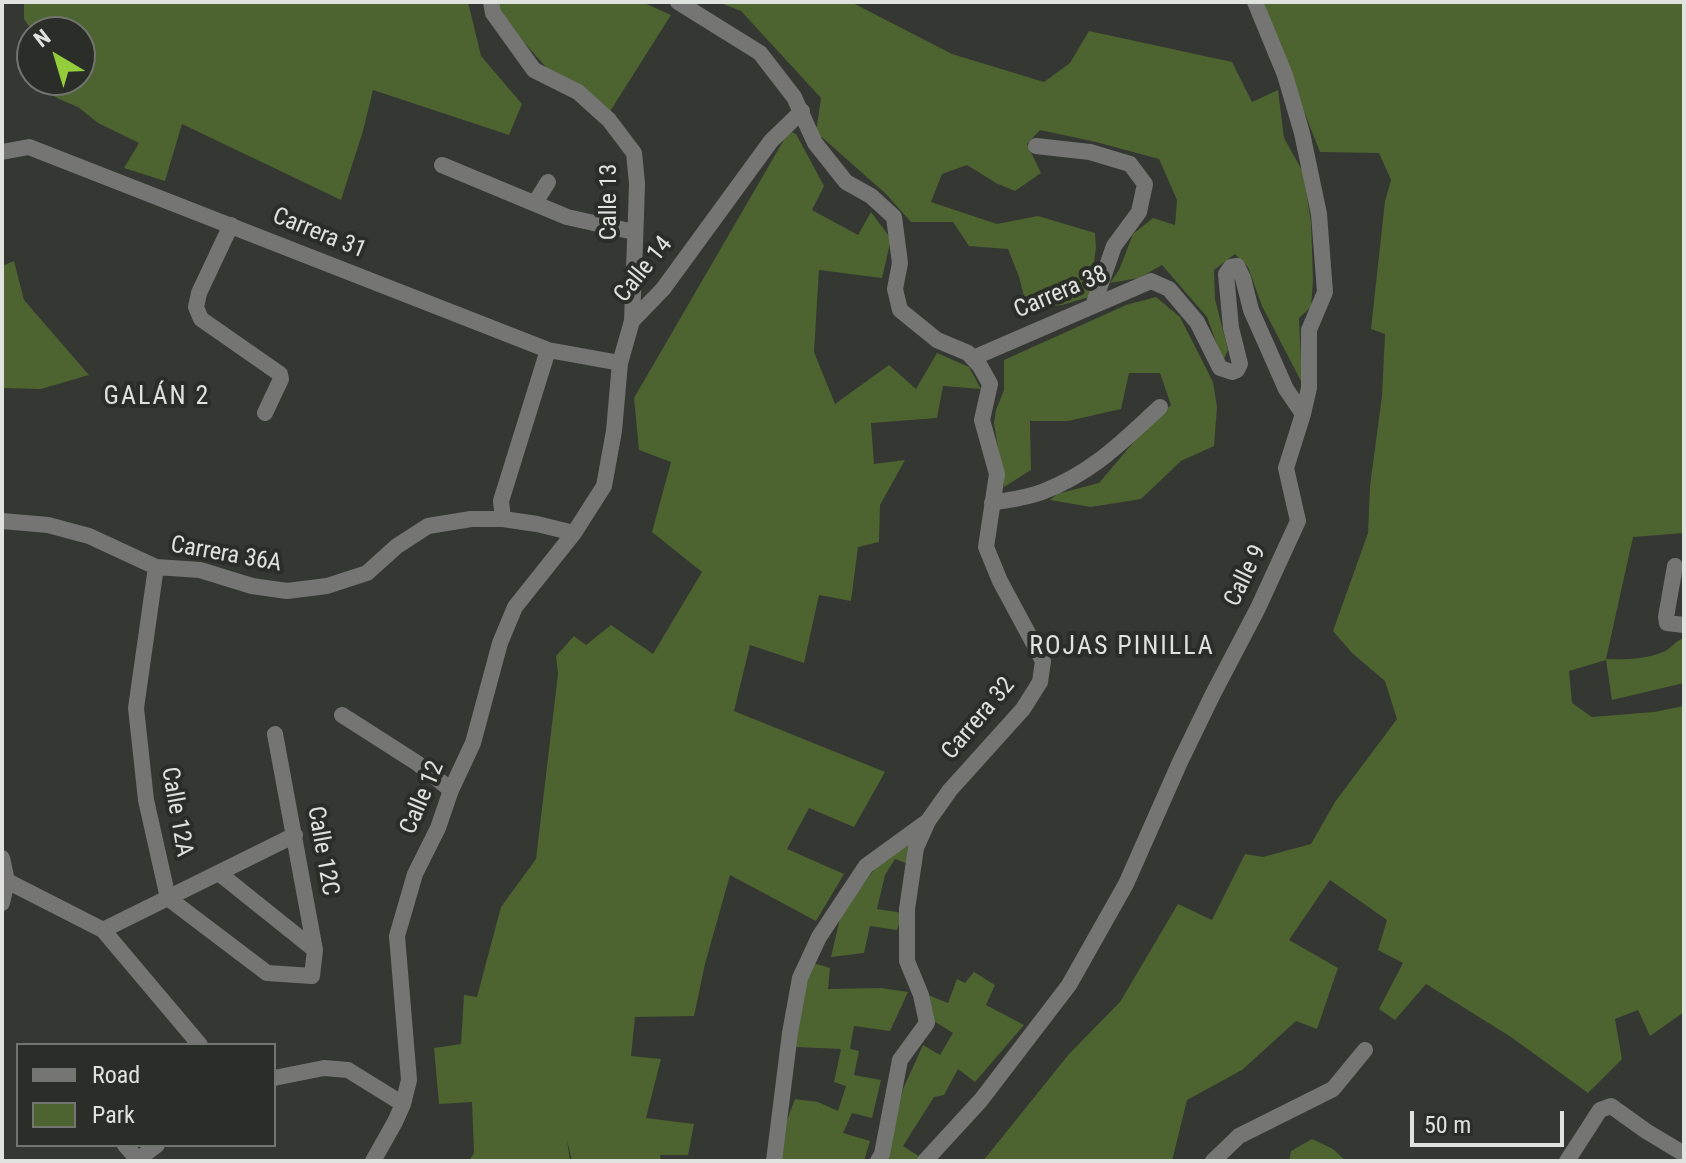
<!DOCTYPE html>
<html>
<head>
<meta charset="utf-8">
<style>
  body { margin:0 }
  #map { position:relative; width:1686px; height:1163px; overflow:hidden; background:#353732; font-family:"Roboto Condensed",sans-serif }
  canvas { display:block }
  .frame { position:absolute; inset:0; border:4px solid #e0e2de; pointer-events:none }
  .legend { position:absolute; left:16px; top:1043px; width:260px; height:104px; box-sizing:border-box; background:#2b2d28; border:2px solid #737571; margin:0; padding:10px 14px; list-style:none; font-size:24px; color:#e0e2de }
  .legend li { display:flex; align-items:center; gap:16px; height:40px }
  .legend b { width:40px; border:2px solid #737571 }
  .north { position:absolute; left:16px; top:16px; width:80px; height:80px; box-sizing:border-box; background:#2b2d28; border:2px solid #737571; border-radius:50%; rotate:322deg; font-size:22px; font-weight:700; line-height:32px; text-align:center; color:#e0e2de }
  .north::after { content:''; display:block; margin:auto; width:28px; height:36px; background:#94cc3b; clip-path:polygon(50% 0,100% 100%,50% 72%,0 100%) }
  .scale { position:absolute; left:1410px; top:1111px; width:154px; height:36px; box-sizing:border-box; border:4px solid #e0e2de; border-top:0; padding-left:10px; font-size:24px; line-height:28px; white-space:nowrap; color:#e0e2de; -webkit-text-stroke:6px #2b2d28; paint-order:stroke }
</style>
</head>
<body>
<div id="map">
<canvas width="1686" height="1163"></canvas>
<div class="frame"></div>
<ul class="legend">
<li><b style="height:10px;background:#757674"></b>Road</li>
<li><b style="height:22px;background:#4d6330"></b>Park</li>
</ul>
<div class="north">N</div>
<div class="scale">50 m</div>
</div>
<script>
const ctx = document.querySelector('canvas').getContext('2d');
ctx.lineJoin = 'round';
function fillPath(path, color) { ctx.fillStyle = color; ctx.fill(path, 'evenodd'); }
function trace(path, color, width, dash) { ctx.strokeStyle = color; ctx.lineWidth = width; ctx.lineCap = dash ? 'butt' : 'round'; ctx.setLineDash(dash || []); ctx.stroke(path); }
function drawText(font, color, halo, rows, align = 'center') {
  ctx.font = font + ' "Roboto Condensed",sans-serif'; ctx.lineWidth = 8; ctx.setLineDash([]); ctx.textBaseline = 'middle'; ctx.strokeStyle = halo; ctx.fillStyle = color; for (const [text, x, y, turn = 0] of rows) {
    ctx.save(); ctx.translate(x, y); ctx.rotate((+turn || 0) * Math.PI / 180); ctx.textAlign = isNaN(turn) ? turn : align; if (halo) ctx.strokeText(text, 0, 0); ctx.fillText(text, 0, 0); ctx.restore();
  }
}
const green = new Path2D(`
  M 24,2 L 468,2 L 481,56 L 522,104 L 509,135 L 373,90 L 363,131 L 341,200 L 182,124 L 165,181 L 124,168 L 139,143 L 98,123 L 78,107 L 59,99 L 34,83 L 36,80 L 80,80 L 80,32 L 33,32 L 24,19 Z
  M 497,2 L 642,2 L 671,15 L 609,113 L 545,66 L 497,12 Z
  M 718,2 L 851,2 L 952,54 L 1044,82 L 1070,63 L 1089,31 L 1232,62 L 1252,102 L 1278,90 L 1284,138 L 1303,172 L 1311,222 L 1313,280 L 1311,307 L 1299,318 L 1302,383 L 1262,306 L 1248,267 L 1235,254 L 1214,270 L 1215,299 L 1228,350 L 1223,361 L 1207,317 L 1162,265 L 1139,278 L 1110,283 L 1119,270 L 1133,234 L 1153,218 L 1175,225 L 1177,200 L 1159,159 L 1096,142 L 1040,130 L 1027,144 L 1041,173 L 1015,191 L 996,183 L 967,165 L 942,174 L 931,202 L 997,224 L 1038,216 L 1095,233 L 1096,248 L 1089,297 L 1062,305 L 1027,308 L 1019,277 L 1008,249 L 969,246 L 953,222 L 911,222 L 886,194 L 816,132 L 821,98 L 741,11 Z
  M 1261,2 L 1684,2 L 1684,533 L 1633,537 L 1606,659 C 1624,660 1646,659 1663,652 C 1671,649 1675,641 1684,638 L 1684,683 L 1612,700 L 1606,660 L 1569,671 L 1572,703 L 1592,717 L 1654,712 L 1684,706 L 1684,1012 L 1650,1036 L 1638,1010 L 1615,1019 L 1622,1059 L 1588,1093 L 1511,1037 L 1426,984 L 1395,1020 L 1379,1009 L 1403,963 L 1378,950 L 1387,920 L 1330,880 L 1289,940 L 1338,968 L 1317,1029 L 1296,1021 L 1242,1070 L 1187,1100 L 1172,1161 L 983,1161 L 1069,1054 L 1120,1002 L 1178,904 L 1212,920 L 1245,854 L 1263,857 L 1311,844 L 1335,802 L 1397,719 L 1385,681 L 1352,653 L 1333,631 L 1368,533 L 1370,486 L 1382,396 L 1385,334 L 1371,329 L 1385,201 L 1391,180 L 1379,153 L 1320,152 Z
  M 789,131 L 796,134 L 824,186 L 812,210 L 858,235 L 871,212 L 891,239 L 882,278 L 819,270 L 814,352 L 835,404 L 889,365 L 916,389 L 937,353 L 969,367 L 981,389 L 943,386 L 937,418 L 871,423 L 874,464 L 905,460 L 880,505 L 879,542 L 858,547 L 851,601 L 819,595 L 804,663 L 750,645 L 734,711 L 885,772 L 854,827 L 809,808 L 787,849 L 844,874 L 816,921 L 730,875 L 705,964 L 694,1016 L 635,1017 L 631,1056 L 661,1059 L 646,1118 L 694,1124 L 688,1155 L 660,1155 L 661,1161 L 572,1161 L 567,1140 L 570,1161 L 469,1161 L 474,1153 L 472,1102 L 439,1104 L 434,1048 L 461,1044 L 464,995 L 477,997 L 501,907 L 536,859 L 558,674 L 556,656 L 574,636 L 586,645 L 611,625 L 653,654 L 702,572 L 652,532 L 671,462 L 639,450 L 634,398 Z
  M 14,261 L 24,300 L 89,375 L 41,389 L 2,388 L 2,266 Z
  M 1156,297 L 1180,317 L 1213,382 L 1217,407 L 1214,446 L 1181,461 L 1141,499 L 1091,507 L 1050,500 L 1057,494 L 1099,483 L 1149,424 L 1171,405 L 1160,373 L 1129,373 L 1121,409 L 1068,421 L 1030,421 L 1031,470 L 1004,487 L 994,423 L 996,410 L 1004,390 L 1004,360 L 1126,305 Z
  M 921,831 L 908,864 L 895,859 L 885,875 L 877,909 L 903,913 L 897,930 L 870,926 L 864,953 L 831,957 L 841,914 L 883,858 Z
  M 813,963 L 830,968 L 828,989 L 881,988 L 908,992 L 890,1031 L 854,1026 L 850,1049 L 859,1051 L 854,1075 L 881,1080 L 872,1118 L 852,1113 L 843,1133 L 870,1141 L 864,1161 L 781,1161 L 784,1128 L 795,1099 L 818,1102 L 838,1111 L 846,1086 L 834,1082 L 841,1049 L 796,1047 L 804,978 Z
  M 974,972 L 995,985 L 986,1005 L 1024,1025 L 975,1082 L 958,1069 L 944,1095 L 934,1097 L 903,1146 L 920,1157 L 917,1161 L 882,1161 L 888,1152 L 903,1089 L 923,1045 L 940,1055 L 953,1033 L 929,1018 L 928,995 L 948,1003 L 957,979 L 965,983 Z
  M 1312,1139 L 1333,1149 L 1346,1161 L 1289,1161 L 1291,1151 Z`);
const street = new Path2D(`
  M 491,2 L 493,13 L 534,70 L 578,92 L 609,120 L 634,153 L 637,183 L 636,216 L 632,321
  M 678,2 L 760,53 L 794,97 L 815,143 L 846,182 L 871,196 L 894,217 L 900,263 L 895,289 L 900,310 L 937,340 L 968,353 L 980,366 L 990,384 L 982,420 L 997,474 L 986,547 L 1000,581 L 1043,661 L 1040,682 L 1023,709 L 950,790 L 928,821 L 866,866 L 819,937 L 800,978 L 790,1033 L 774,1161
  M 1036,146 L 1090,152 L 1130,164 L 1145,184 L 1139,212 L 1114,246 L 1093,306
  M 2,152 L 29,147 L 548,350 L 620,363
  M 442,165 L 567,217 L 634,232
  M 535,203 L 548,182
  M 231,225 L 199,293 L 196,307 L 201,319 L 280,374 L 281,379 L 265,413
  M 973,358 L 1151,281 L 1169,289 L 1197,322 L 1220,368 L 1232,372 L 1237,370 L 1240,364 L 1231,328 L 1226,274 L 1231,267 L 1237,266 L 1243,278 L 1251,310 L 1286,389 L 1303,414
  M 992,503 C 1008,500 1026,498 1042,492 C 1092,473 1121,443 1160,407
  M 503,519 L 501,501 L 548,350
  M 2,521 L 48,525 L 89,536 L 156,567 L 200,570 L 252,586 L 287,591 L 327,586 L 367,573 L 397,546 L 428,526 L 471,519 L 503,519 L 537,524 L 574,533
  M 1675,566 L 1666,617 L 1667,623 L 1684,625
  M 156,567 L 136,708 L 146,800 L 168,898 L 267,973 L 312,976 L 315,950 L 275,734
  M 342,715 L 417,763 L 451,790
  M 2,858 L 7,881 L 2,903
  M 220,874 L 315,950
  M 7,881 L 103,930 L 200,1045
  M 103,930 L 295,835
  M 274,1078 L 324,1068 L 348,1070 L 403,1104
  M 125,1145 L 138,1160
  M 136,1161 L 157,1145
  M 373,1161 L 395,1122 L 403,1104 L 409,1080 L 397,936 L 415,874 L 438,828 L 451,790 L 473,743 L 500,643 L 515,607 L 574,533 L 604,486 L 614,431 L 620,363 L 632,321 L 663,289 L 771,141 L 802,111
  M 878,1161 L 882,1154 L 900,1060 L 927,1023 L 921,995 L 907,961 L 907,909 L 916,848 L 928,821
  M 925,1161 L 981,1100 L 1069,985 L 1126,884 L 1180,762 L 1213,694 L 1258,608 L 1298,521 L 1286,468 L 1303,414 L 1309,388 L 1309,330 L 1325,292 L 1319,214 L 1302,133 L 1285,75 L 1255,2
  M 1213,1161 L 1239,1136 L 1333,1089 L 1365,1050
  M 1567,1161 L 1600,1110 L 1611,1106 L 1646,1131 L 1684,1154`);
const streetNames = [
  ["Calle 13",610,202,-90],
  ["Carrera 31",319,234,22],
  ["Calle 14",644,270,-51],
  ["Carrera 38",1061,293,-23],
  ["Carrera 36A",226,555,10],
  ["Calle 9",1246,576,-64],
  ["Carrera 32",979,719,-50],
  ["Calle 12",423,798,-67],
  ["Calle 12A",176,812,80],
  ["Calle 12C",322,851,80]
];
const neighbourhoodNames = [
  ["GALÁN 2",157,397],
  ["ROJAS PINILLA",1122,647]
];
fillPath(green, '#4d6330');
trace(street, '#757674', 16);
drawText('24px', '#e0e2de', '#2b2d28', streetNames);
ctx.letterSpacing = '2px';
drawText('26px', '#e0e2de', '#2b2d28', neighbourhoodNames);
ctx.letterSpacing = '0px';
</script>
</body>
</html>
